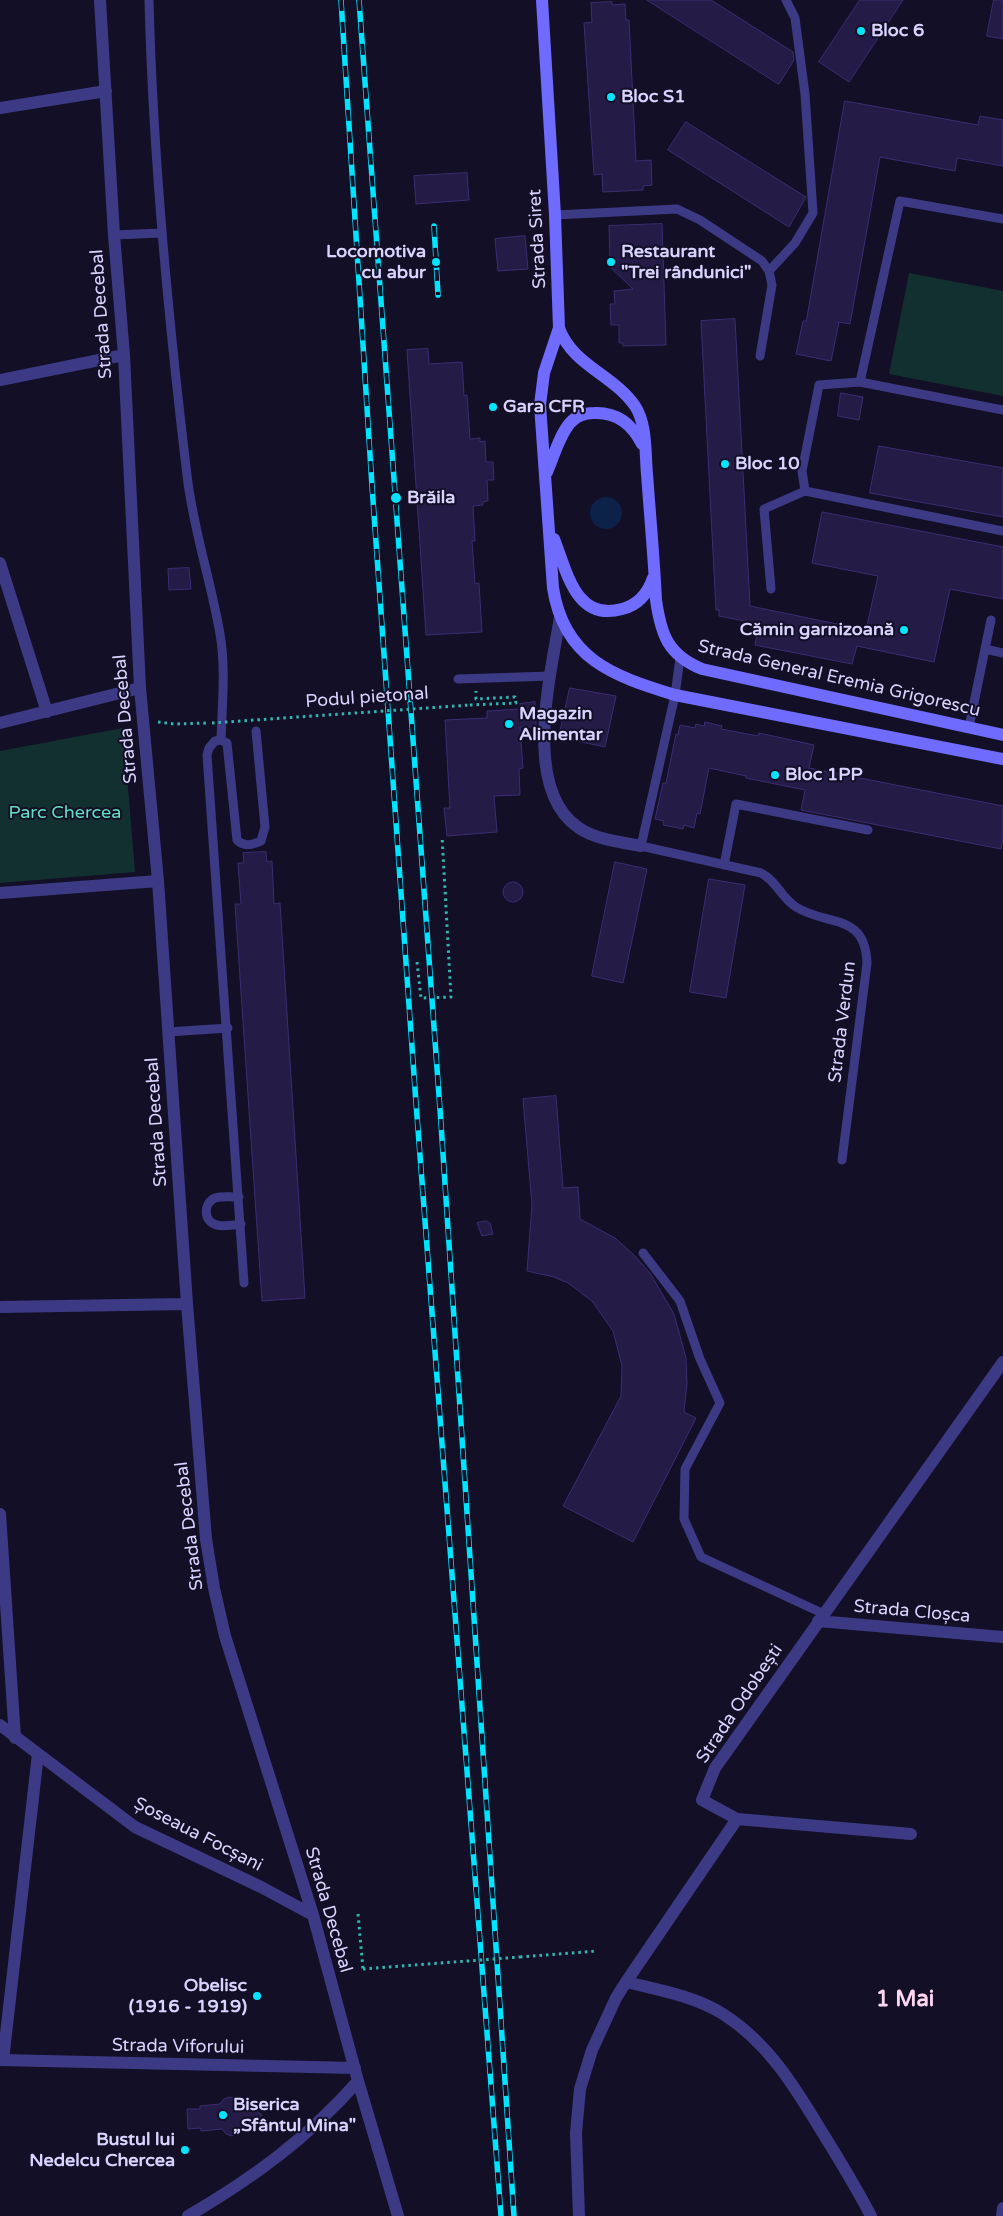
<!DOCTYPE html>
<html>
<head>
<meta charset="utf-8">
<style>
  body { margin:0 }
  canvas { display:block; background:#130f26 }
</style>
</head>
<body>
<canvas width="1003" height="2216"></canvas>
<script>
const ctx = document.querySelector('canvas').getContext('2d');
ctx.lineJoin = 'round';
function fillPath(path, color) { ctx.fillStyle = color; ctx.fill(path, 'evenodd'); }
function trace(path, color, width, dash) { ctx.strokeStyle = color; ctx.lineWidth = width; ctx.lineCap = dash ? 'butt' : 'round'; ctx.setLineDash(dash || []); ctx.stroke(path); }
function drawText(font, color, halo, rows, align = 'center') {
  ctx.font = font + ' "Varela Round",sans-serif'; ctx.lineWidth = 4; ctx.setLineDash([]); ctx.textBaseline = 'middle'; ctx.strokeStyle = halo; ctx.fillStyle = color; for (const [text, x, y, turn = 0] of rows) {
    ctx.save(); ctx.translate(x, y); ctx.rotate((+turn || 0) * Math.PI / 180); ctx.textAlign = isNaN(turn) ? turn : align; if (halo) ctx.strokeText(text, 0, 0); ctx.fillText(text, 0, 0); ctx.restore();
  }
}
const green = new Path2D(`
  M 909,273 L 1003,291 L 1003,396 L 889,374 Z
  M 123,728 L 135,872 L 0,883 L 0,751 Z`);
const water = new Path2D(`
  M590 513a16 16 0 1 1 32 0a16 16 0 1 1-32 0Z`);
const building = new Path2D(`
  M 647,0 L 711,0 L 793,52 L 794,60 L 779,84 Z
  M 860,0 L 903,0 L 849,82 L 819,62 Z
  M 994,0 L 1003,0 L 1003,39 L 987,36 Z
  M 612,2 L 612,5 L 625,4 L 626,20 L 629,20 L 636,161 L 651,160 L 652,185 L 643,186 L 643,190 L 603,192 L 602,174 L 594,175 L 584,23 L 592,22 L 591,3 Z
  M 845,101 L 978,125 L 980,116 L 1003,120 L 1003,166 L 957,158 L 955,171 L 880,157 L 850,324 L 839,322 L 831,361 L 796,354 L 803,321 L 806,321 Z
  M 686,122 L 806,197 L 789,227 L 668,150 Z
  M 467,173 L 469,200 L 416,204 L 414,176 Z
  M 662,224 L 666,345 L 623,346 L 623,343 L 619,343 L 619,325 L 611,325 L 610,304 L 615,304 L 614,291 L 633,289 L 606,263 L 610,259 L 609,226 Z
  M 525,236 L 528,269 L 498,271 L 495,239 Z
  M 735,319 L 750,606 L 866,630 L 878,576 L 812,563 L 822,512 L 1003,547 L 1003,599 L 950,589 L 934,662 L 857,646 L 852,664 L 755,645 L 759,624 L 719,616 L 719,610 L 716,610 L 701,321 Z
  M 428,349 L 429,364 L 462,362 L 464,396 L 467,395 L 470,439 L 480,438 L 480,442 L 485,441 L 486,462 L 493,462 L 494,480 L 487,480 L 488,501 L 483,502 L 483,505 L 473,506 L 475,541 L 472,541 L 475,584 L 479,583 L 482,632 L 426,635 L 407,350 Z
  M 841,393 L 863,397 L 859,420 L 838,416 Z
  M 879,446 L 1003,468 L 1003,517 L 870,493 Z
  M 189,568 L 191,589 L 169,590 L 168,569 Z
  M 570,688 L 616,696 L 605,747 L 559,737 Z
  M 535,702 L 536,727 L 520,727 L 523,768 L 519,769 L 520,795 L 494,796 L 497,832 L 447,836 L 444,808 L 450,808 L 445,720 L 487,718 L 487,711 L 521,709 L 520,704 Z
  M 705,722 L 722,726 L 721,729 L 758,736 L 759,733 L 814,745 L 809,768 L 1003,806 L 1003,838 L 1001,849 L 801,810 L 805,790 L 746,778 L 746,776 L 709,768 L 700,814 L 697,813 L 694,828 L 684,825 L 683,829 L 663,825 L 664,821 L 655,819 L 663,783 L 666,783 L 676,734 L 678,735 L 680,725 L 695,728 L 696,724 L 704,726 Z
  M 266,852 L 267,862 L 272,861 L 274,904 L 280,903 L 305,1298 L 262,1301 L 235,904 L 241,904 L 238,863 L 244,863 L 243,853 Z
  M 615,862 L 647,869 L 623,983 L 592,976 Z
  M 709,879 L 745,885 L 726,998 L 690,992 Z
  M503 892a10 10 0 1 1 20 0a10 10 0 1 1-20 0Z
  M 556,1096 L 563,1188 L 578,1187 L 580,1219 L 615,1238 L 634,1255 L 650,1273 L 674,1314 L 686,1358 L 687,1383 L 684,1412 L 696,1418 L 633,1542 L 563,1506 L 621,1396 L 622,1366 L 613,1331 L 592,1301 L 568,1283 L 554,1277 L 527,1271 L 532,1205 L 523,1099 Z
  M 486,1221 L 490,1223 L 493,1234 L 482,1236 L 477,1223 Z
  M 230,2097 L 237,2099 L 245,2107 L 253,2108 L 262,2115 L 254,2122 L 246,2123 L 239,2133 L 232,2136 L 226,2134 L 222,2129 L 201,2131 L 201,2128 L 188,2129 L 187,2109 L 200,2109 L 200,2106 L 220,2104 L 224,2099 Z`);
const path = new Path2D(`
  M 470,705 L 516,703 L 515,697 L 476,699 L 476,691
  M 158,722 L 174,724 L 209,723
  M 417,962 L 421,998 L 451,997 L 442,836
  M 358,1914 L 363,1969
  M 520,1957 L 596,1951`);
const lane = new Path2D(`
  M 149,0 C 153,159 168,317 187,475 C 193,529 211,581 220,634 C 226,668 222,706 221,740
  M 555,215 L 677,209 L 700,220 L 762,261 L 769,271 L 772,285 L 760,356
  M 114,235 L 161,233
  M 769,271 L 795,243 L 813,213 L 805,94 L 795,18 L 786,0
  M 860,382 L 900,201 L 1003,219
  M 805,491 L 802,471 L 819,385 L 860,382 L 1003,410
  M 771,589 L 764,509 L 805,491 L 1003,531
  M 985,649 L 1003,653
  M 680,658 L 675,695 L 641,846 L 761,873 C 777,881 781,898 796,907 C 828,927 865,912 867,963 L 842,1160
  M 458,679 L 551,676
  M 969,727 L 991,620
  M 724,865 L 736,804 L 868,830
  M 168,1032 L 228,1028
  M 239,1197 C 232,1197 222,1196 215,1198 C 203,1203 203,1222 217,1225 C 224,1227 233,1225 241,1224
  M 643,1253 L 680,1301 L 700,1359 L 720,1403 L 685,1469 L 684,1519 L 701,1557 L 824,1614
  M 244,1283 L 207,755 L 209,748 L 215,741 L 221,740 L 227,743 L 237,840 C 244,847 252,845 261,841 L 265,827 L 256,731`);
const street = new Path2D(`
  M 100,0 L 114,235 L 124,355 L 140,688 L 158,881 L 187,1304 L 206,1539 L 214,1588 L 225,1636 L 313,1915 L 358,2081 L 398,2216
  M 0,108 L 106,91
  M 0,380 L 124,355
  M 0,563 L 47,712
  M 560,617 C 551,674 521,789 579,828 C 597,840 621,842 641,846
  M 0,723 L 140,688
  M 0,893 L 158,881
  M 0,1307 L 187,1304
  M 0,1514 L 15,1738
  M 818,1621 L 1003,1637
  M 0,1725 L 135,1827 L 261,1887 L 313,1915
  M 737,1819 L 911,1834
  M 626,1982 C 659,1990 694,1996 723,2014 C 767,2042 793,2084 819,2127 C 837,2156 855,2185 871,2216
  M 0,2060 L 355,2068
  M 3,2060 L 38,1754
  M 188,2216 C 253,2178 308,2138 358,2081
  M 579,2216 L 576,2133 L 580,2089 L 592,2050 L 616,1998 L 626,1982 L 737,1819 L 702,1800 L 715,1768 L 1003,1362
  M 1002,2216 L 1003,2208`);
const secondary = new Path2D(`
  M 542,0 L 555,215 L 559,328 L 544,373 L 540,405 L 553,588 C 564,659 613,676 675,695 L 1003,759
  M 559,328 C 572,365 614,375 635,406 C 647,424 645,453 647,474 C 650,516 654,558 656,600 C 661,635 668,655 702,669 L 1003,735
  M 547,472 C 554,456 559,436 570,423 C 576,416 585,413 594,413 C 617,412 632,424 642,444
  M 554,539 C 567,572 576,622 622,609 C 638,605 648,593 653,578`);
const rail = new Path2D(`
  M 341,0 L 372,486 L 416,1103 L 501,2216
  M 359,0 L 440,1109 L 514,2216
  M 434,226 L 438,295`);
const pathBridge = new Path2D(`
  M 212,723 L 470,705
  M 363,1969 L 520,1957`);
const markers = [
  [861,31,5,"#00e5ff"],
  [611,97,5,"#00e5ff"],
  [436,262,5,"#00e5ff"],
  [611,262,5,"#00e5ff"],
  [493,407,5,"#00e5ff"],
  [725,464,5,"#00e5ff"],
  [396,498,6,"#00e5ff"],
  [904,630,5,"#00e5ff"],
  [509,724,5,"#00e5ff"],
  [775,775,5,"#00e5ff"],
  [257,1996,5,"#00e5ff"],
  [223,2115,5,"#00e5ff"],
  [185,2150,5,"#00e5ff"]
];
const poiNames = [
  ["Bloc 6",871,31],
  ["Bloc S1",621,97],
  ["Locomotiva",426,252,"right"],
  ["cu abur",426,273,"right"],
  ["Restaurant",621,252],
  ["\"Trei rândunici\"",621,273],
  ["Gara CFR",503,407],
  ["Bloc 10",735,464],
  ["Brăila",407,498],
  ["Cămin garnizoană",894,630,"right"],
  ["Magazin",519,714],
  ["Alimentar",519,735],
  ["Bloc 1PP",785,775],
  ["Obelisc",247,1986,"right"],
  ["(1916 - 1919)",247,2007,"right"],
  ["Biserica",233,2105],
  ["„Sfântul Mina\"",233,2126],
  ["Bustul lui",175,2140,"right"],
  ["Nedelcu Chercea",175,2161,"right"]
];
const streetNames = [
  ["Strada Siret",538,239,-93],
  ["Strada Decebal",102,314,-94],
  ["Strada General Eremia Grigorescu",839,679,13],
  ["Podul pietonal",367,698,-4],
  ["Strada Decebal",126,719,-95],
  ["Strada Verdun",843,1022,-83],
  ["Strada Decebal",157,1122,-94],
  ["Strada Decebal",190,1526,-97],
  ["Strada Cloșca",912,1612,5],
  ["Strada Odobești",740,1704,-56],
  ["Șoseaua Focșani",198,1835,27],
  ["Strada Decebal",328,1910,74],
  ["Strada Viforului",178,2047,1]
];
const parkNames = [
  ["Parc Chercea",65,813]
];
const districtNames = [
  ["1 Mai",905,2000]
];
fillPath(green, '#12302f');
fillPath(water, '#0c2248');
fillPath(building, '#241b47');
trace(building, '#3b2d73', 1);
trace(path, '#2fb8b0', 3, [2.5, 4]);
trace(lane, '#3d3a85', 9);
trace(street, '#3d3a85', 12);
trace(secondary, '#6f6bff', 12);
trace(rail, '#00e5ff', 5.5);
trace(rail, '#130f26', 4, [11]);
trace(pathBridge, '#2fb8b0', 3, [2.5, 4]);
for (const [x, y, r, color] of markers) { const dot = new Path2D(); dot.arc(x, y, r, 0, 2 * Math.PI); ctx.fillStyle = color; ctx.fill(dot); trace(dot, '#130f26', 2); }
drawText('bold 18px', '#d9d4ff', '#130f26', poiNames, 'left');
drawText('18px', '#d9d4ff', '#130f26', streetNames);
drawText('18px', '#5fe0c0', '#130f26', parkNames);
drawText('bold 22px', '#ffd6f0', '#130f26', districtNames);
</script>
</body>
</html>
